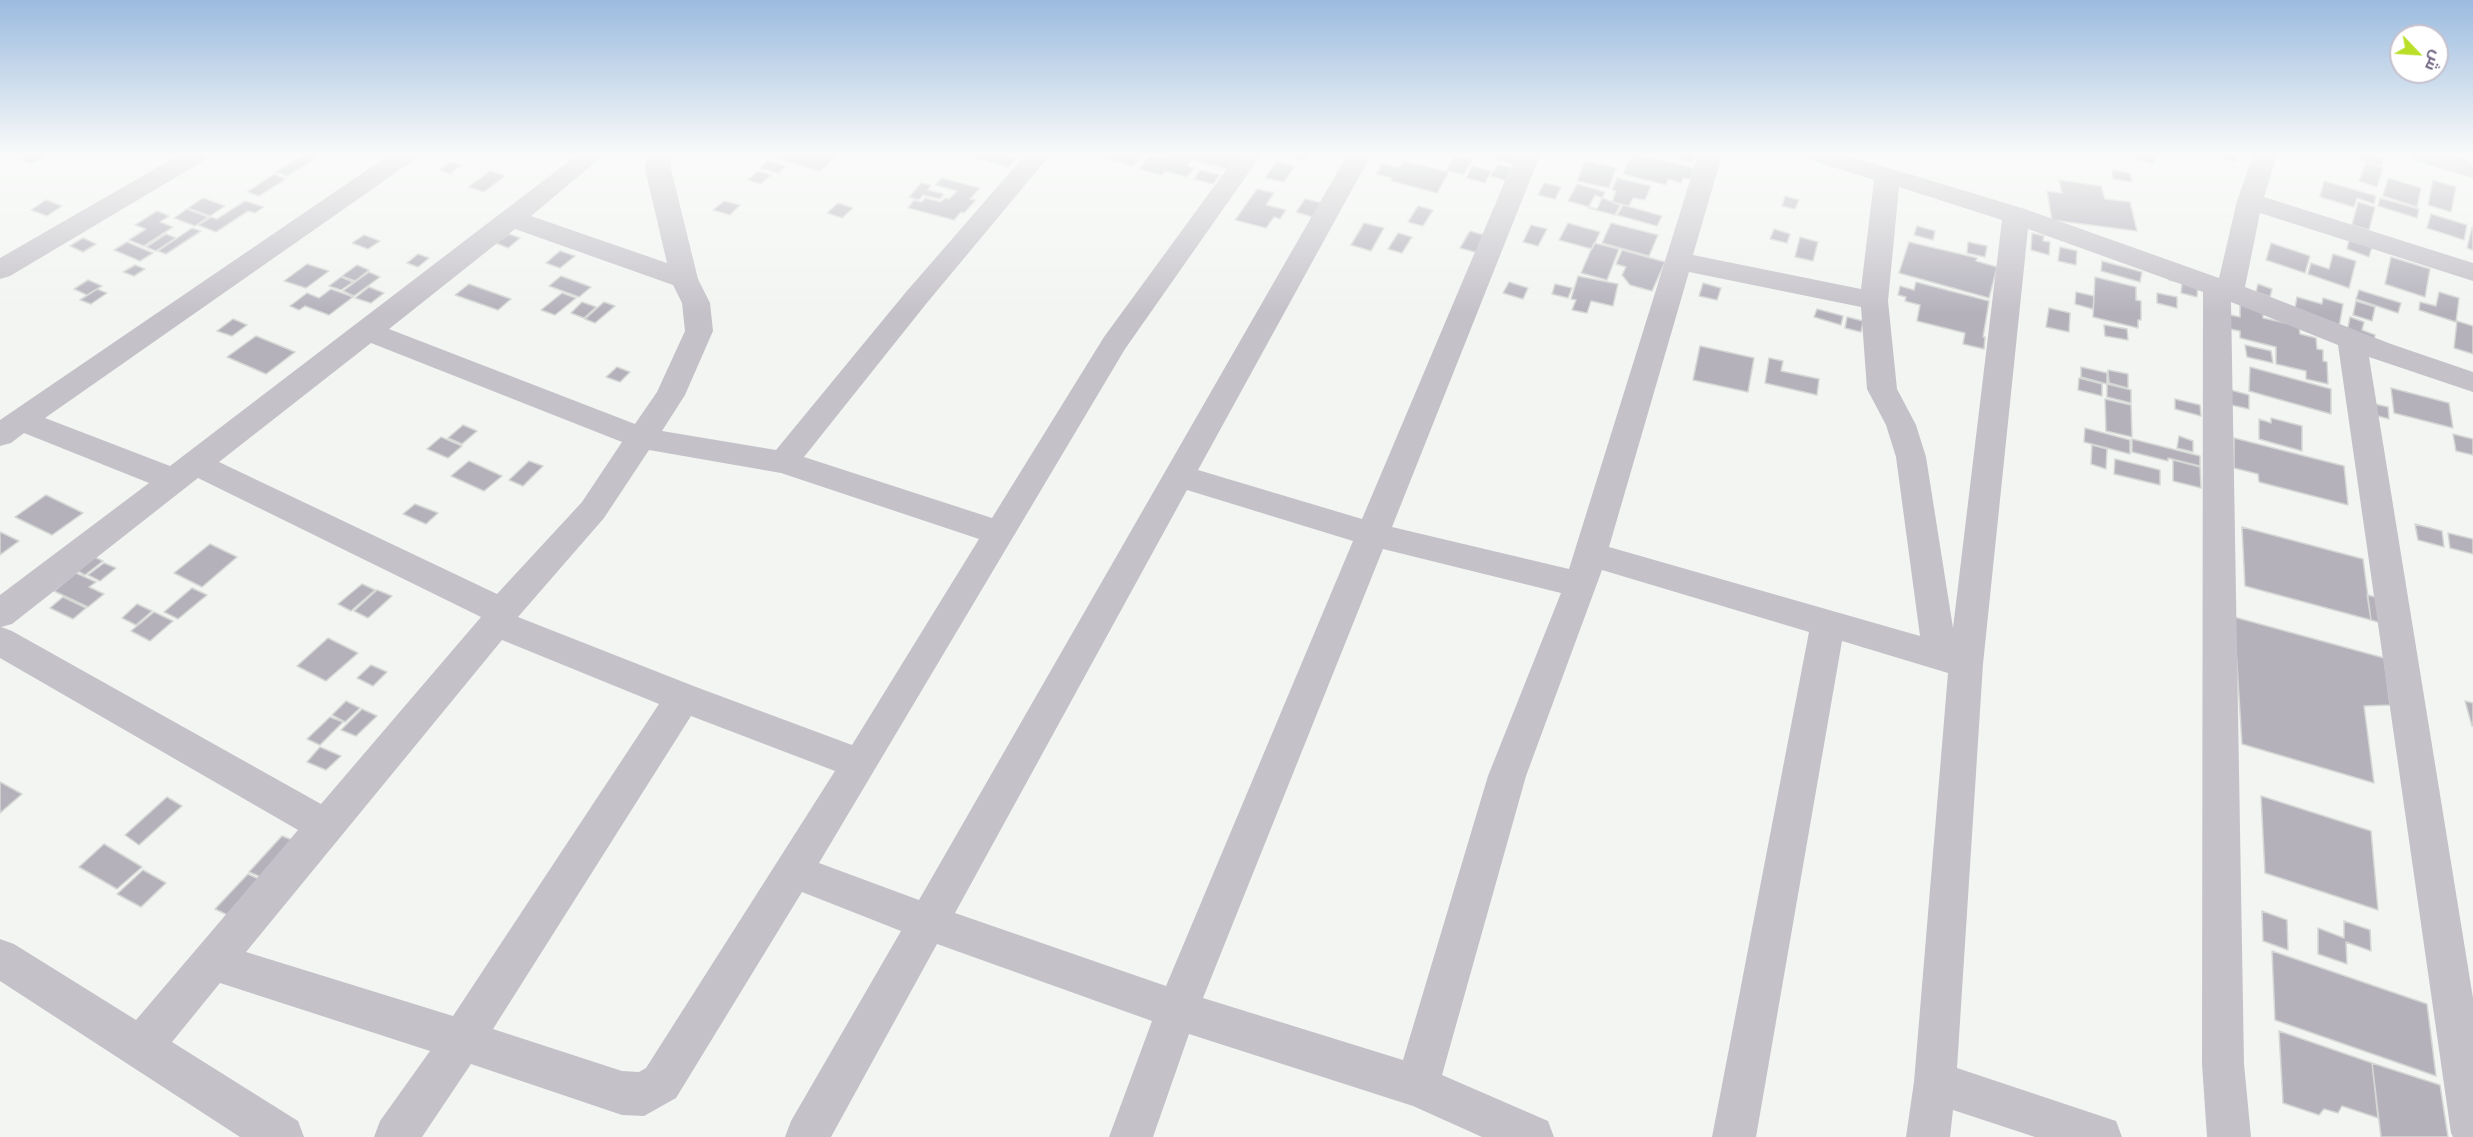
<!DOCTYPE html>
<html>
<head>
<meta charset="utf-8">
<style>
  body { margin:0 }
  #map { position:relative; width:2473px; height:1137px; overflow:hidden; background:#f2f5f2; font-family:"DM Sans",Cairo,sans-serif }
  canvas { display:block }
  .north { position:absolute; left:2389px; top:24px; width:60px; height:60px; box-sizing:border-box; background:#fff; border:2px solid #c6c1cd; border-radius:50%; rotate:115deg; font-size:16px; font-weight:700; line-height:24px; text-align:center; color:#716582 }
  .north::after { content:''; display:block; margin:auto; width:21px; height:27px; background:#b9df28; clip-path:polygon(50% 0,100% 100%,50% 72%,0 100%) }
</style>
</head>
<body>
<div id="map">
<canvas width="2473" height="1137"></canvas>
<div class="north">ش</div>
</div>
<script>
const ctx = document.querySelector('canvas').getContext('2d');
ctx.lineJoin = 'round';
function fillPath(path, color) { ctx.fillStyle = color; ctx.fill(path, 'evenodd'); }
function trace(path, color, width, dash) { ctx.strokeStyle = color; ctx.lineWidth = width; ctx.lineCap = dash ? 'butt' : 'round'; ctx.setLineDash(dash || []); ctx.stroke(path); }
const building = new Path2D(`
  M 28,155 L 39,155 L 45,157 L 32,164 L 19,160 Z
  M 303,155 L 321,155 L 287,176 L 276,172 Z
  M 778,155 L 837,155 L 820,171 L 774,158 Z
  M 964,155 L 1006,155 L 1017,158 L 1009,167 Z
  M 1092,155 L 1143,155 L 1133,166 Z
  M 1150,155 L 1161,158 L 1164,155 L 1239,155 L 1228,169 L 1192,160 L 1187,166 L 1194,168 L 1187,177 L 1165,171 L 1162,175 L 1139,169 Z
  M 1282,155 L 1310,155 L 1306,161 Z
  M 1456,155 L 1473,159 L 1463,175 L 1446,170 Z
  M 1478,155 L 1517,155 L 1512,164 Z
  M 1632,155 L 1640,155 L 1694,168 L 1690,179 L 1683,178 L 1681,183 L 1668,179 L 1666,185 L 1623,174 Z
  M 1675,155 L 1696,155 L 1692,162 L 1673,158 Z
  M 2135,155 L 2156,155 L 2154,164 L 2134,159 Z
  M 2221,155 L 2238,155 L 2236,162 L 2220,157 Z
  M 2344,155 L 2371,155 L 2383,158 L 2382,166 Z
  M 767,161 L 786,166 L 779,173 L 760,168 Z
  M 1277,161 L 1295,166 L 1284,182 L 1265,178 Z
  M 1404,161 L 1449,172 L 1437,193 L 1391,181 L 1392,178 L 1376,174 L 1382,164 L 1399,168 Z
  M 1585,161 L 1616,168 L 1609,188 L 1577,181 Z
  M 450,162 L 461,165 L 450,174 L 439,170 Z
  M 2366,162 L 2383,168 L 2377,187 L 2359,181 Z
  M 1498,164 L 1515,169 L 1508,181 L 1490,176 Z
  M 1472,166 L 1491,171 L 1485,183 L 1466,178 Z
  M 1200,170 L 1220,175 L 1213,184 L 1194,179 Z
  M 2112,170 L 2130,173 L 2132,182 L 2113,179 Z
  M 490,171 L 505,176 L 484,192 L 468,187 Z
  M 758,171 L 771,175 L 761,184 L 748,180 Z
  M 274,174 L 286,179 L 259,196 L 247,192 Z
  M 942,178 L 980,188 L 970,199 L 976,200 L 964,213 L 961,212 L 954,220 L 908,208 L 914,200 L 922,202 L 925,198 L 941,202 L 945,198 L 949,199 L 957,191 L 935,185 Z
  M 1617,178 L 1651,186 L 1645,200 L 1633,198 L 1629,206 L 1612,202 L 1616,191 L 1612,190 Z
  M 2388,178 L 2421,188 L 2417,207 L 2383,196 Z
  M 2059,180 L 2101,186 L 2105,199 L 2130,202 L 2137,231 L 2052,220 L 2047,191 L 2062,193 Z
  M 2433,180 L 2456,187 L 2451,212 L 2428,205 Z
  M 2324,181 L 2376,196 L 2374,204 L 2357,198 L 2354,207 L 2320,197 Z
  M 921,183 L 931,185 L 928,190 L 944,194 L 940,199 L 923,195 L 919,200 L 909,197 Z
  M 1544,183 L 1561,187 L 1555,199 L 1538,195 Z
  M 1577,184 L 1605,192 L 1597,209 L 1568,201 Z
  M 1257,189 L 1274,193 L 1266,205 L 1286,210 L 1280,219 L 1274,217 L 1266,228 L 1235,220 Z
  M 1595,195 L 1620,205 L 1615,215 L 1588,208 Z
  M 1785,196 L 1799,200 L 1795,209 L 1782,206 Z
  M 203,198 L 225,206 L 210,216 L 188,208 Z
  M 2380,198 L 2419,209 L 2417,218 L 2378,206 Z
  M 1305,199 L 1322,203 L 1313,217 L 1296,212 Z
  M 46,200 L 62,206 L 47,216 L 31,210 Z
  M 245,201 L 264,207 L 255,213 L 248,211 L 216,232 L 198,225 L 211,217 L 217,219 Z
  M 724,201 L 740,205 L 730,215 L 713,210 Z
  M 2358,202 L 2375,207 L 2369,230 L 2352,225 Z
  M 838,203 L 853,208 L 842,218 L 827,213 Z
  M 1623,205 L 1662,216 L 1657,226 L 1617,215 Z
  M 1418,206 L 1433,210 L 1423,226 L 1408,222 Z
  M 187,209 L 208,217 L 195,226 L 174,218 Z
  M 157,211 L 169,216 L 160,222 L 173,227 L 144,246 L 129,240 L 146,229 L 135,225 Z
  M 2431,214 L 2467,225 L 2464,240 L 2427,228 Z
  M 1364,223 L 1384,228 L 1371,251 L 1351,245 Z
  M 1568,223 L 1600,232 L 1592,249 L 1559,240 Z
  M 1611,223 L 1658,235 L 1649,256 L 1602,243 Z
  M 1531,225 L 1547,229 L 1538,246 L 1523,242 Z
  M 1917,226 L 1935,231 L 1933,240 L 1914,235 Z
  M 2472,227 L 2473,227 L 2473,250 L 2467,248 Z
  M 192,228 L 201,231 L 166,254 L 158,251 Z
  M 1774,229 L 1790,234 L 1787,243 L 1770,239 Z
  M 1470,231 L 1487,236 L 1478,253 L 1460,248 Z
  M 1398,233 L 1412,237 L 1402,253 L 1388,249 Z
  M 2032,233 L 2044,236 L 2043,241 L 2050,242 L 2049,255 L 2031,250 Z
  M 166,234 L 176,238 L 156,251 L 146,247 Z
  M 509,234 L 520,238 L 508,248 L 496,243 Z
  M 364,235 L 380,241 L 368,249 L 352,243 Z
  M 1800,237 L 1818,242 L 1813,261 L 1795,257 Z
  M 83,238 L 96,244 L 83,252 L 70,246 Z
  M 2349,240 L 2372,247 L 2369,257 L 2347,249 Z
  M 127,242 L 153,253 L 140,261 L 114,250 Z
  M 1909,242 L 1977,258 L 1976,261 L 1997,267 L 1989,298 L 1899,273 Z
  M 1968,242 L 1987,246 L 1985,257 L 1967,253 Z
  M 1594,243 L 1619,249 L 1607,280 L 1581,273 Z
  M 2271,243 L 2310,256 L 2305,273 L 2266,260 Z
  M 2060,247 L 2077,251 L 2076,265 L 2058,261 Z
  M 1622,250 L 1665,262 L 1652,291 L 1630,285 L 1622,275 L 1626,267 L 1616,264 Z
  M 560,251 L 575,256 L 560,268 L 546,263 Z
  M 418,254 L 429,258 L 418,267 L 407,263 Z
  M 2333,254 L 2356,261 L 2349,288 L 2308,274 L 2311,263 L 2329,269 Z
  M 2391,257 L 2430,269 L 2425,297 L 2385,284 Z
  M 2102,261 L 2142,272 L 2140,282 L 2101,271 Z
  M 307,264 L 329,271 L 306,288 L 284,281 Z
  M 135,265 L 145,269 L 134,276 L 123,272 Z
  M 357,265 L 369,270 L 355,281 L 342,276 Z
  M 369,272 L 380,277 L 354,296 L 343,291 Z
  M 2169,275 L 2198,282 L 2197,297 L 2181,293 L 2182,283 L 2169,280 Z
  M 561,276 L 591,287 L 579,297 L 549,286 Z
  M 1578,276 L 1618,284 L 1613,306 L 1591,301 L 1587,313 L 1572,310 L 1576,300 L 1571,299 Z
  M 341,277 L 353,282 L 341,290 L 329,286 Z
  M 2095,277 L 2136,287 L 2136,300 L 2141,301 L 2141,320 L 2138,320 L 2138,328 L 2093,317 Z
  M 88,280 L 102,286 L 87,295 L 74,289 Z
  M 1509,282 L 1528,288 L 1523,299 L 1503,293 Z
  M 1916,282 L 1989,301 L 1983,337 L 1985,337 L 1984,349 L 1963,344 L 1965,333 L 1917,321 L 1920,305 L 1905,301 L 1906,297 L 1898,295 L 1900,286 L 1914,290 Z
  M 1703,283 L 1721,288 L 1717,300 L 1699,296 Z
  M 469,284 L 511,299 L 498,310 L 455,295 Z
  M 1555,284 L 1572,288 L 1568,298 L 1552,294 Z
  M 2258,284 L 2272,289 L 2270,297 L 2256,292 Z
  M 369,287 L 384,293 L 371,303 L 355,298 Z
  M 97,289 L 107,293 L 91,304 L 80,300 Z
  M 331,289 L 353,297 L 329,315 L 305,306 L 299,310 L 290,306 L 307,293 L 319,298 Z
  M 2359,290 L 2401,303 L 2398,313 L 2356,299 Z
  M 2076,292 L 2094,296 L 2093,309 L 2075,304 Z
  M 2439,292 L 2459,298 L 2456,322 L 2419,310 L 2420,302 L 2436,306 Z
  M 562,293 L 576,298 L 555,315 L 541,310 Z
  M 2157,293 L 2177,297 L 2177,308 L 2157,303 Z
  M 2297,297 L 2322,304 L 2323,298 L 2343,304 L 2339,327 L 2294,313 Z
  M 2356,301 L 2375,307 L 2372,321 L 2353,315 Z
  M 582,302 L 596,307 L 584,318 L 571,313 Z
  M 604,302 L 615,306 L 595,323 L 585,319 Z
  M 2240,304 L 2263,310 L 2263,318 L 2299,326 L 2300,334 L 2316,338 L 2317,349 L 2323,350 L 2323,361 L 2327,362 L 2328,384 L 2306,379 L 2306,371 L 2276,364 L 2276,347 L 2240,338 L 2240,331 L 2230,329 L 2230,315 L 2240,317 Z
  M 2049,308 L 2070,313 L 2069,332 L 2046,327 Z
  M 1817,309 L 1843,316 L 1841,325 L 1814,317 Z
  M 1847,317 L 1863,321 L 1861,332 L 1845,328 Z
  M 2350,317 L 2364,322 L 2362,330 L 2375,335 L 2374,340 L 2347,332 Z
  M 233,319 L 247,325 L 232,336 L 217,331 Z
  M 2457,321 L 2473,326 L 2473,354 L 2454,348 Z
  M 2104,325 L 2127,329 L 2128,340 L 2105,336 Z
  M 256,336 L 295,352 L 266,374 L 227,357 Z
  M 2245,345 L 2271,351 L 2273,363 L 2247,357 Z
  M 1700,346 L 1754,358 L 1748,392 L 1693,380 Z
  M 1769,358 L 1783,361 L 1781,371 L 1819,379 L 1817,395 L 1765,383 Z
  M 617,367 L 630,372 L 620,382 L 606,377 Z
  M 2081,367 L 2107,373 L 2107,384 L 2081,377 Z
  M 2250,367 L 2331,389 L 2331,414 L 2249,391 Z
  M 2108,370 L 2128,374 L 2128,388 L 2109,383 Z
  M 2079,378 L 2102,384 L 2102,396 L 2078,390 Z
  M 2107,384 L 2131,390 L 2131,403 L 2107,397 Z
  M 2391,388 L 2449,403 L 2453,428 L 2394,413 Z
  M 2231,390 L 2249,395 L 2249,409 L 2231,405 Z
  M 2105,399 L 2131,405 L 2132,437 L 2106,431 Z
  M 2175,399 L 2200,405 L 2201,416 L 2175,409 Z
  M 2370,403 L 2388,407 L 2389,419 L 2371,414 Z
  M 2271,418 L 2302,426 L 2302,451 L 2259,439 L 2259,419 L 2271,423 Z
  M 463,425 L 477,431 L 462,444 L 448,438 Z
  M 2085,428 L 2130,440 L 2130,454 L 2084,442 Z
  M 2453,434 L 2473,439 L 2473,455 L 2456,451 Z
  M 2179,436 L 2193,441 L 2193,452 L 2177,448 Z
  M 441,437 L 462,446 L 448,458 L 427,449 Z
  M 2234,438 L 2344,466 L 2348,505 L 2259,482 L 2258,474 L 2234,468 Z
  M 2132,439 L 2200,456 L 2200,466 L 2168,458 L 2168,461 L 2132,452 Z
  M 2092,445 L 2107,449 L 2106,469 L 2091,464 Z
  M 2115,459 L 2160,470 L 2160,485 L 2114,474 Z
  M 2173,460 L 2200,467 L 2201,488 L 2173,481 Z
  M 469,461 L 502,476 L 484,491 L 451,476 Z
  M 529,461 L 543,466 L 523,486 L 509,480 Z
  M 46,495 L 83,513 L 52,535 L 15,517 Z
  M 415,504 L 438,513 L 426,524 L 403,514 Z
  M 2415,524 L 2442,531 L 2444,547 L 2418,540 Z
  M 2242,527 L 2363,559 L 2371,620 L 2245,586 Z
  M 0,532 L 19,541 L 0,555 Z
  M 2448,533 L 2473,539 L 2473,554 L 2450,548 Z
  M 210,544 L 237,557 L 202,587 L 174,573 Z
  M 90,555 L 103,561 L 85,575 L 72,568 Z
  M 104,563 L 116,568 L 100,581 L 88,575 Z
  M 76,573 L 96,582 L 89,587 L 104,594 L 88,607 L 54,591 Z
  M 362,584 L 375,590 L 351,611 L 338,604 Z
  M 192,588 L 207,595 L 178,619 L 164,612 Z
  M 377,590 L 392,596 L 368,618 L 354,611 Z
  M 2367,595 L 2384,599 L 2388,625 L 2371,620 Z
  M 63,597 L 86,608 L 73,619 L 50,608 Z
  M 137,604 L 152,611 L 136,625 L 122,618 Z
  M 154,612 L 173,621 L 150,641 L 131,631 Z
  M 2234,617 L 2384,658 L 2390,705 L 2364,706 L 2374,783 L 2242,744 Z
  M 328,638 L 358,653 L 326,681 L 297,666 Z
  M 371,665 L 387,672 L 373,686 L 357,678 Z
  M 346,701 L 360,708 L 345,722 L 332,715 Z
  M 2465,701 L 2473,703 L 2473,726 L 2472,726 Z
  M 362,709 L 377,716 L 356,736 L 341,730 Z
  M 330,717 L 343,722 L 320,745 L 307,739 Z
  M 320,747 L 341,756 L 326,770 L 307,762 Z
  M 0,782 L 22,794 L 0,813 Z
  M 2261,796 L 2371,831 L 2378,910 L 2265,873 Z
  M 167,797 L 182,806 L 139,845 L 125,835 Z
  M 282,836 L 302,844 L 268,880 L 249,872 Z
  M 104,844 L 142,867 L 117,889 L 79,867 Z
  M 143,870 L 166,883 L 141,907 L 117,894 Z
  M 248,874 L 267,883 L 234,918 L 215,909 Z
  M 2262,911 L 2287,920 L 2288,950 L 2263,941 Z
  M 2344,921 L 2370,930 L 2371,951 L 2346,942 L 2347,964 L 2318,954 L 2318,928 L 2344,938 Z
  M 2272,951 L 2427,1004 L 2436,1076 L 2275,1020 Z
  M 2279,1031 L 2372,1063 L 2378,1118 L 2342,1106 L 2338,1113 L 2324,1109 L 2319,1115 L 2283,1103 Z
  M 2372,1063 L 2440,1085 L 2448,1137 L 2381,1137 Z`);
const minor = new Path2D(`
  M 179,155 L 208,155 L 205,160 L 10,276 L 0,279 L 0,258 Z
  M 389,155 L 417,155 L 414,160 L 45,418 L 170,466 L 577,155 L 604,155 L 531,216 L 667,263 L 645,169 L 647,155 L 671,155 L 671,169 L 698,279 L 710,303 L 713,331 L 685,395 L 662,431 L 776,450 L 906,292 L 1025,155 L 1050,155 L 926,304 L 804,457 L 992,518 L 1104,337 L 1237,155 L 1261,155 L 1125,349 L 819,863 L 919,900 L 1347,155 L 1371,155 L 1198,470 L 1362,519 L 1516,155 L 1540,155 L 1392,527 L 1569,569 L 1698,155 L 1722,155 L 1693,255 L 1861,289 L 1874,180 L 1810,160 L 1807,155 L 1844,155 L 1896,170 L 2025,209 L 2219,278 L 2237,201 L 2253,155 L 2277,155 L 2264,197 L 2473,263 L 2473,281 L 2260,213 L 2245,287 L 2391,344 L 2473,372 L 2473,392 L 2369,357 L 2473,998 L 2473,1137 L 2453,1137 L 2451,1133 L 2338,345 L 2231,302 L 2244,1064 L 2251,1137 L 2207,1137 L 2202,1064 L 2203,292 L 2028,229 L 1983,664 L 1957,1068 L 2116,1121 L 2122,1137 L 2035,1137 L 1953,1110 L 1950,1137 L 1906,1137 L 1914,1082 L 1948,673 L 1842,641 L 1756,1137 L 1712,1137 L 1809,632 L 1602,570 L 1526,776 L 1442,1075 L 1548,1121 L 1554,1137 L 1482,1137 L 1413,1106 L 1189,1034 L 1153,1137 L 1109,1137 L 1152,1021 L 937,944 L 831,1137 L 785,1137 L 791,1121 L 901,931 L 802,892 L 676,1098 L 644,1116 L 622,1115 L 471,1064 L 422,1137 L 374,1137 L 380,1121 L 430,1051 L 220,983 L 172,1042 L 298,1121 L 304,1137 L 240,1137 L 0,981 L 0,939 L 14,944 L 136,1020 L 298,830 L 0,658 L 0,595 L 149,483 L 24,433 L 11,443 L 0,446 L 0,420 ZM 1899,187 L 2002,220 L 1953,628 L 1926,457 L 1916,425 L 1897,389 L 1888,301 ZM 515,229 L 673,285 L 682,303 L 685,331 L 657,392 L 635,424 L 389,329 ZM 1689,272 L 1861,307 L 1867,389 L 1886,425 L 1896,457 L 1920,636 L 1609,547 ZM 371,343 L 622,442 L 582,502 L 497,594 L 219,462 ZM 649,450 L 781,473 L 979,539 L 852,745 L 696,687 L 518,617 L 604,518 ZM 198,478 L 481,617 L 321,804 L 12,631 L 1,627 L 12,624 ZM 1187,490 L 1353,541 L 1166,986 L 955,913 ZM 1383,549 L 1561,593 L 1488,776 L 1403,1060 L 1203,998 ZM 502,640 L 659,704 L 453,1016 L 246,952 ZM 691,716 L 835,771 L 646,1068 L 639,1072 L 622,1071 L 493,1029 Z
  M 2410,155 L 2448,155 L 2473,162 L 2473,178 L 2413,160 Z`);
fillPath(building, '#b4b1bb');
trace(building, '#d5d7d5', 1.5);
fillPath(minor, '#c4c1c8');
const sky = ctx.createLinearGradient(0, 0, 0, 314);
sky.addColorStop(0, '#9bbbdf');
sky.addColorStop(0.49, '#f9faf9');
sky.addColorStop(1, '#f9faf900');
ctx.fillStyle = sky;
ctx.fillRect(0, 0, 2473, 314);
</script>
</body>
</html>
